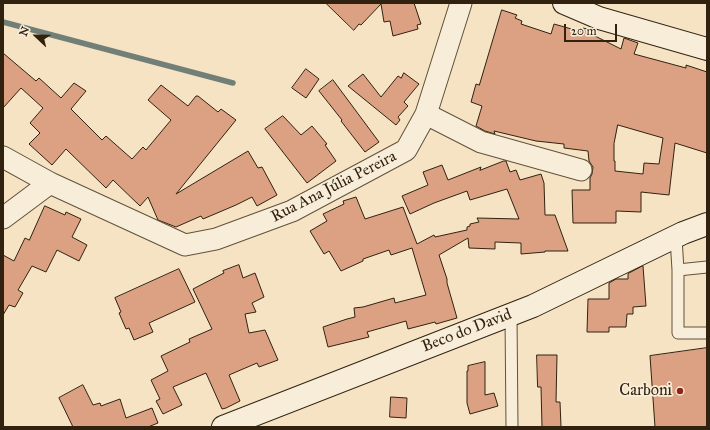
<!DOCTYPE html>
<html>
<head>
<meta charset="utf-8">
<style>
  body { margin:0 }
  #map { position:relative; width:710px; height:430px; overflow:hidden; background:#f5e3c4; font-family:"IM FELL Great Primer",serif }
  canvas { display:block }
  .frame { position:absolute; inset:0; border:4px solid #30220f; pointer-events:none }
  .north { position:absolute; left:16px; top:16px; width:40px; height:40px; -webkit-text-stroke:3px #f8edd9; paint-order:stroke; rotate:292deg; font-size:11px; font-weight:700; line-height:16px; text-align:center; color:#30220f }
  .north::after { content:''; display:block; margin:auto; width:14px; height:18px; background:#30220f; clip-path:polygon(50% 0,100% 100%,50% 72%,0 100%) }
  .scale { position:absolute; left:564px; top:24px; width:53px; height:18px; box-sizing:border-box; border:2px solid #30220f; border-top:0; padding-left:5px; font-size:12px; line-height:14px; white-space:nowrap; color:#30220f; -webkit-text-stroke:3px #f8edd9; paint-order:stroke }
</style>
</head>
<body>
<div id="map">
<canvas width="710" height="430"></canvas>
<div class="frame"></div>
<div class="north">N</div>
<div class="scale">20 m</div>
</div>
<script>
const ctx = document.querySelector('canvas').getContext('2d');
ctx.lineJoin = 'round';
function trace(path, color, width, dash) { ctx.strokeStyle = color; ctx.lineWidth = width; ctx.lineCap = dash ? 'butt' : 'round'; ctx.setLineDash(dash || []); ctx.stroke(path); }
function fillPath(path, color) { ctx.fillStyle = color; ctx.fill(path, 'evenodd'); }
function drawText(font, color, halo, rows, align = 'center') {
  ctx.font = font + ' "IM FELL Great Primer",serif'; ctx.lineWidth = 3.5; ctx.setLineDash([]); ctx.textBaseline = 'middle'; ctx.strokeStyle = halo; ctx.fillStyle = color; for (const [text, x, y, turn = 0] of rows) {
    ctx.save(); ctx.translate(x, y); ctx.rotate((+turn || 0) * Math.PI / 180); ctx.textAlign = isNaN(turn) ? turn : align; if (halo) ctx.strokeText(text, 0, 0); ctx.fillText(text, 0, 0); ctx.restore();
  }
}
const stream = new Path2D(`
  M 3,22 L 233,83`);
const building = new Path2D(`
  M 326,3 L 414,3 L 421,24 L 417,25 L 418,29 L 393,36 L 390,21 L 384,22 L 381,4 L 361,25 L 359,24 L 354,30 Z
  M 502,10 L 517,15 L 515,18 L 522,21 L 521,24 L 551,34 L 554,24 L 582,32 L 583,28 L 596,31 L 595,36 L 621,49 L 624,38 L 638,43 L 634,54 L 686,68 L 686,65 L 707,72 L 707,153 L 675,143 L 669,195 L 641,192 L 641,212 L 616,211 L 616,223 L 573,223 L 572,190 L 590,190 L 590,178 L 592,174 L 593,167 L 589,161 L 588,151 L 564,148 L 564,144 L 536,141 L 494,131 L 495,134 L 485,131 L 476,126 L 482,106 L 471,102 L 476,84 L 479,85 ZM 618,125 L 663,138 L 659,164 L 644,163 L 643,174 L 615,171 L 615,161 L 614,161 L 614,144 Z
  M 3,53 L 36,81 L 39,78 L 61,98 L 74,83 L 86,91 L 71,109 L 102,140 L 106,136 L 132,159 L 143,147 L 146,150 L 171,120 L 148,100 L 161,85 L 188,106 L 196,96 L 198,96 L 218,112 L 221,109 L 236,120 L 176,194 L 248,151 L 258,168 L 262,167 L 277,195 L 257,206 L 252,197 L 236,205 L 203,219 L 201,216 L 176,227 L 158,220 L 148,197 L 140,206 L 113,180 L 106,188 L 66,149 L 52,165 L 29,144 L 40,133 L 30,123 L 43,108 L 21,88 L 3,108 Z
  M 306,69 L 319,79 L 306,98 L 292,88 Z
  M 404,73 L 419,84 L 404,102 L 408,106 L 398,117 L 400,120 L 396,125 L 348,86 L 363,74 L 381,97 L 398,76 L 401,78 Z
  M 333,80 L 379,142 L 365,152 L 341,121 L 342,120 L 319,91 Z
  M 283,116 L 301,135 L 312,126 L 327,144 L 325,145 L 336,161 L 307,183 L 265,129 Z
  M 504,161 L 506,161 L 510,172 L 516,170 L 520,180 L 541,174 L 544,183 L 545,215 L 555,215 L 568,251 L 545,251 L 545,252 L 521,254 L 521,243 L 495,242 L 495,249 L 469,248 L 468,238 L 439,255 L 447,279 L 447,283 L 457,318 L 436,324 L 435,322 L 408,329 L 406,321 L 367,332 L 369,337 L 328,347 L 323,327 L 347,319 L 355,317 L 354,308 L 363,307 L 394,298 L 395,303 L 426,295 L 412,248 L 391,255 L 389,250 L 363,259 L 363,261 L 341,271 L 329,251 L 324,254 L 310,231 L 327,221 L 323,214 L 344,204 L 343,201 L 356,197 L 365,219 L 403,207 L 417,244 L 434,235 L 435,237 L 467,230 L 467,227 L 470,226 L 470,224 L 479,222 L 477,218 L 519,219 L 507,189 L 470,200 L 467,191 L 434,203 L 410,214 L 402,196 L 428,185 L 423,172 L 442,165 L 448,180 L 481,167 L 480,170 Z
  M 45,206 L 65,215 L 66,212 L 81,219 L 72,237 L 87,245 L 79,261 L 57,250 L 46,272 L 32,266 L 18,290 L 23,293 L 15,307 L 9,305 L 3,315 L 3,255 L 14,261 L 25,238 L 29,240 Z
  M 239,265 L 243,278 L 255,273 L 264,297 L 252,303 L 256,312 L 245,314 L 249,333 L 265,330 L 278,360 L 259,367 L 257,363 L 229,375 L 240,401 L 226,408 L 222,409 L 206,373 L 173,387 L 182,405 L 163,414 L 156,401 L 160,399 L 151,380 L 168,371 L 161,356 L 190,342 L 189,339 L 212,329 L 193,289 L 224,273 L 223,271 Z
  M 643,266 L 646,306 L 633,307 L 633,314 L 627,314 L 626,327 L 609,327 L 609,332 L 587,332 L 588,299 L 609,299 L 609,283 L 616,279 L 628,279 L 628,274 Z
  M 179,269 L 195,302 L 149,323 L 153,332 L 134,340 L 129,328 L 126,329 L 119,313 L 121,312 L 115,298 Z
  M 707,348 L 707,427 L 655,427 L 650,356 Z
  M 537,355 L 557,355 L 556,402 L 560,402 L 561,427 L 542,427 L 541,387 L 538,387 Z
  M 485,362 L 485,395 L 494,393 L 498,406 L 470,414 L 467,403 L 467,371 L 468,371 L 468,366 Z
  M 83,385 L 93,405 L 100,403 L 101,406 L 120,399 L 126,418 L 152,408 L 158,423 L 148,427 L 73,427 L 59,398 Z
  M 391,397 L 407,398 L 406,418 L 390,417 Z`);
const lane = new Path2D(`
  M 676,238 L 678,270
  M 707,267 L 678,270 L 678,333 L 707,333
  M 511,315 L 512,427`);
const street = new Path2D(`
  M 426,114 L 481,142 L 581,170
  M 3,157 L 50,183 L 185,245 L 216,239 L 292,211 L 406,150 L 426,114 L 461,3
  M 3,218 L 50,183`);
const secondary = new Path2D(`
  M 564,3 L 599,18 L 707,49
  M 223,427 L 533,306 L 683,233 L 707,224`);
const markers = [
  [680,391,4,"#8f2418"]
];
const streetNames = [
  ["Rua Ana Júlia Pereira",334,187,-27],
  ["Beco do David",467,331,-21]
];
const poiNames = [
  ["Carboni",672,391]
];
trace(stream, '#727f76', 5.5);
fillPath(building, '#dca183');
trace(building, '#30220f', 1);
trace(lane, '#61523c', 13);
trace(street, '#61523c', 23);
trace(secondary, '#30220f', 24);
trace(lane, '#f8edd9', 11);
trace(street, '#f8edd9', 21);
trace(secondary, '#f8edd9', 22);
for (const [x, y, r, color] of markers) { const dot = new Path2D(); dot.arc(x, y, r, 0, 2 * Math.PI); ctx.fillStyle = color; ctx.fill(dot); trace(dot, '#f8edd9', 1.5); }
drawText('16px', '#30220f', '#f8edd9', streetNames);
drawText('16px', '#30220f', '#f8edd9', poiNames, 'right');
</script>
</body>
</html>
